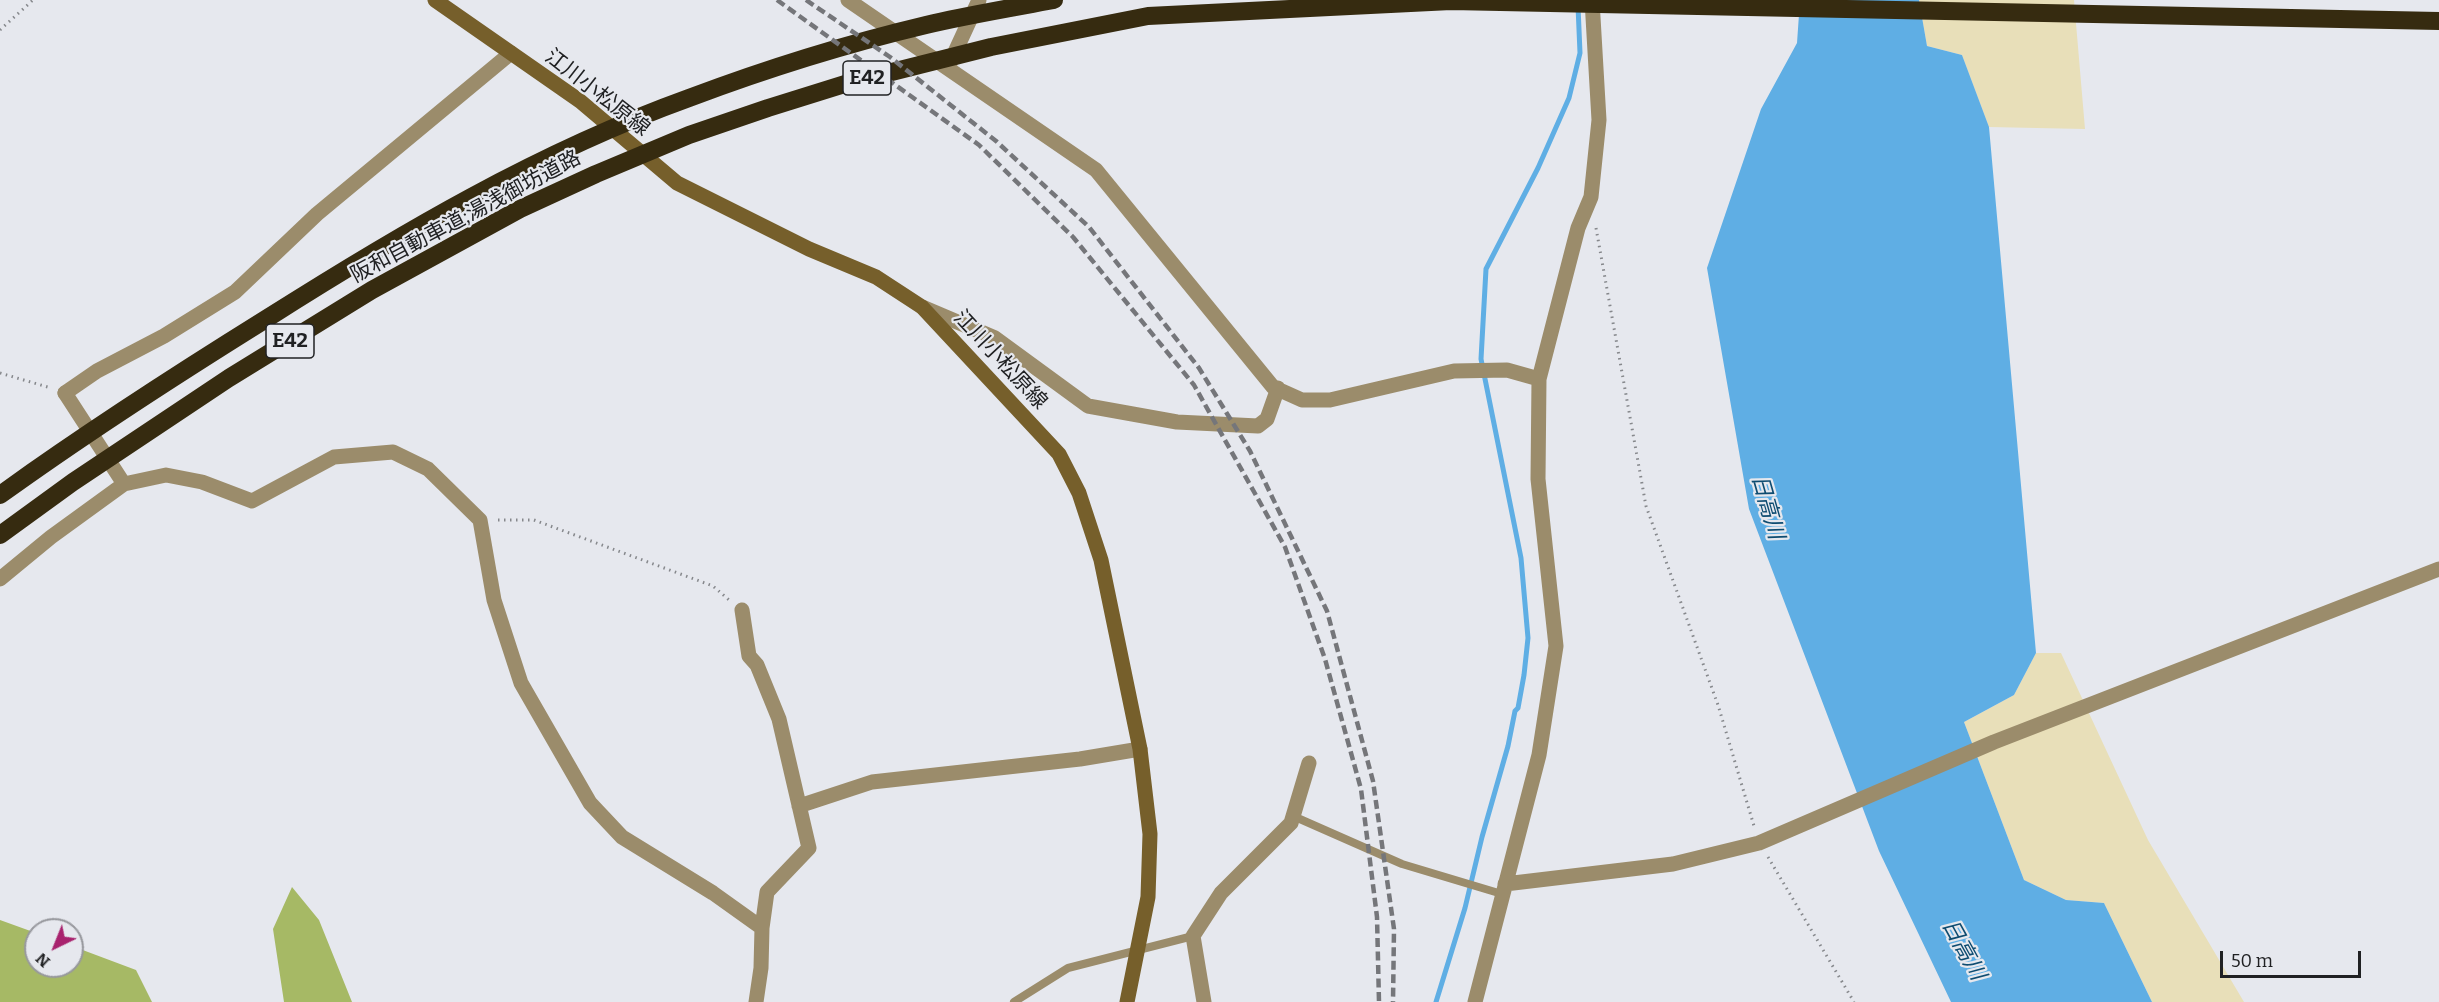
<!DOCTYPE html>
<html>
<head>
<meta charset="utf-8">
<style>
  body { margin:0 }
  #map { position:relative; width:2439px; height:1002px; overflow:hidden; background:#e6e8ee; font-family:Bitter,serif }
  canvas { display:block }
  .north { position:absolute; left:24px; top:918px; width:60px; height:60px; box-sizing:border-box; background:#e6e8ee; border:2px solid #97989d; border-radius:50%; rotate:223deg; font-size:16px; font-weight:700; line-height:24px; text-align:center; color:#202123 }
  .north::after { content:''; display:block; margin:auto; width:21px; height:27px; background:#a8236e; clip-path:polygon(50% 0,100% 100%,50% 72%,0 100%) }
  .scale { position:absolute; left:2220px; top:951px; width:141px; height:27px; box-sizing:border-box; border:3px solid #202123; border-top:0; padding-left:8px; font-size:18px; line-height:21px; white-space:nowrap; color:#202123; -webkit-text-stroke:4px #e6e8ee; paint-order:stroke }
</style>
</head>
<body>
<div id="map">
<canvas width="2439" height="1002"></canvas>
<div class="north">N</div>
<div class="scale">50 m</div>
</div>
<script>
const ctx = document.querySelector('canvas').getContext('2d');
ctx.lineJoin = 'round';
function fillPath(path, color) { ctx.fillStyle = color; ctx.fill(path, 'evenodd'); }
function trace(path, color, width, dash) { ctx.strokeStyle = color; ctx.lineWidth = width; ctx.lineCap = dash ? 'butt' : 'round'; ctx.setLineDash(dash || []); ctx.stroke(path); }
function drawText(font, color, halo, rows, align = 'center') {
  ctx.font = font + ' Bitter,"Noto Sans JP",serif'; ctx.lineWidth = 4.5; ctx.setLineDash([]); ctx.textBaseline = 'middle'; ctx.strokeStyle = halo; ctx.fillStyle = color; for (const [text, x, y, turn = 0] of rows) {
    ctx.save(); ctx.translate(x, y); ctx.rotate((+turn || 0) * Math.PI / 180); ctx.textAlign = isNaN(turn) ? turn : align; if (halo) ctx.strokeText(text, 0, 0); ctx.fillText(text, 0, 0); ctx.restore();
  }
}
const forest = new Path2D(`
  M 292,887 L 319,920 L 352,1002 L 284,1002 L 273,929 Z
  M 0,920 L 36,933 L 36,966 L 72,966 L 72,946 L 136,970 L 152,1002 L 0,1002 Z`);
const sand = new Path2D(`
  M 1919,0 L 2074,0 L 2085,129 L 1989,127 L 1962,55 L 1927,46 Z
  M 2036,653 L 2061,653 L 2148,840 L 2244,1002 L 2152,1002 L 2104,903 L 2066,900 L 2024,880 L 1964,722 L 2014,695 Z`);
const water = new Path2D(`
  M 1800,0 L 1919,0 L 1927,46 L 1962,55 L 1989,127 L 2036,653 L 2014,695 L 1964,722 L 2024,880 L 2066,900 L 2104,903 L 2152,1002 L 1951,1002 L 1879,851 L 1749,509 L 1707,268 L 1761,109 L 1797,43 Z`);
const stream = new Path2D(`
  M 1436,1002 L 1465,908 L 1482,837 L 1508,746 L 1515,711 L 1518,708 L 1524,675 L 1528,638 L 1521,558 L 1481,359 L 1486,269 L 1538,168 L 1569,98 L 1580,53 L 1578,6`);
const path = new Path2D(`
  M 0,30 L 33,0
  M 1596,228 L 1646,506 L 1718,705 L 1754,826
  M 0,373 L 51,388
  M 498,520 L 534,520 L 713,586 L 729,600
  M 1768,857 L 1854,1002`);
const service = new Path2D(`
  M 1293,816 L 1402,864 L 1502,894
  M 1014,1002 L 1068,968 L 1193,936`);
const minor = new Path2D(`
  M 65,393 L 124,484
  M 0,579 L 51,537 L 124,484 L 166,475 L 202,482 L 252,501 L 334,457 L 393,452 L 428,469 L 480,520 L 494,600 L 521,683 L 590,803 L 622,837 L 713,893 L 762,928
  M 742,610 L 749,656 L 757,665 L 779,719 L 809,848 L 767,892 L 762,928 L 761,968 L 756,1002
  M 799,806 L 872,782 L 1080,759 L 1140,749
  M 1204,1002 L 1193,936 L 1221,893 L 1291,823 L 1309,763`);
const tertiary = new Path2D(`
  M 848,0 L 1096,170 L 1273,387 L 1302,400 L 1330,400 L 1454,371 L 1507,370 L 1539,379
  M 950,63 L 979,0
  M 922,307 L 995,338 L 1088,406 L 1177,422 L 1258,426 L 1267,419 L 1278,388
  M 65,393 L 97,371 L 164,336 L 235,292 L 317,214 L 511,53
  M 1505,884 L 1673,864 L 1759,843 L 1994,742 L 2439,569
  M 1475,1002 L 1539,755 L 1556,646 L 1538,479 L 1539,379 L 1578,228 L 1591,197 L 1599,120 L 1592,0`);
const secondary = new Path2D(`
  M 435,0 L 580,101 L 677,183 L 809,249 L 876,277 L 922,307 L 1059,454 L 1079,493 L 1101,560 L 1140,749 L 1150,834 L 1148,897 L 1127,1002`);
const motorway = new Path2D(`
  M 0,495 C 86,433 176,375 266,319 C 400,234 539,152 689,98 C 766,69 846,44 926,25 C 968,15 1011,8 1054,0
  M 0,535 L 73,482 L 229,378 L 372,290 L 520,209 L 596,174 L 689,135 L 768,108 L 848,83 L 991,47 L 1148,16 L 1451,1 L 2439,21`);
const rail = new Path2D(`
  M 777,0 L 979,145 L 1073,237 L 1194,385 L 1285,547 L 1325,659 L 1361,789 L 1377,917 L 1379,1002
  M 806,0 L 890,57 L 996,141 L 1089,227 L 1199,368 L 1250,451 L 1327,611 L 1373,781 L 1394,929 L 1393,1002`);
const shields = [
  [867,78,48],
  [290,341,48]
];
const shieldNames = [
  ["E42",867,78],
  ["E42",290,341]
];
const streetNames = [
  ["江川小松原線",597,93,38],
  ["阪和自動車道;湯浅御坊道路",466,217,-28],
  ["江川小松原線",1000,360,47]
];
const waterNames = [
  ["日高川",1767,507,74],
  ["日高川",1963,950,61]
];
fillPath(forest, '#a6b965');
fillPath(sand, '#e8dfb9');
fillPath(water, '#5faee4');
trace(stream, '#5faee4', 5);
trace(path, '#86888c', 3, [1.5, 4.5]);
trace(service, '#9b8c6b', 8);
trace(minor, '#9b8c6b', 15);
trace(tertiary, '#9b8c6b', 15);
trace(secondary, '#765f2b', 15);
trace(motorway, '#362b10', 18);
trace(rail, '#75767a', 4.5, [9, 4.5]);
for (const [x, y, w] of shields) { const box = new Path2D(); box.roundRect(x - w / 2, y - 17, w, 34, 4.5); ctx.fillStyle = '#e6e8ee'; ctx.fill(box); trace(box, '#202123', 1.5); }
drawText('bold 20px', '#202123', null, shieldNames);
drawText('21px', '#202123', '#e6e8ee', streetNames);
drawText('italic 22px', '#0e4c71', '#e6e8ee', waterNames);
</script>
</body>
</html>
